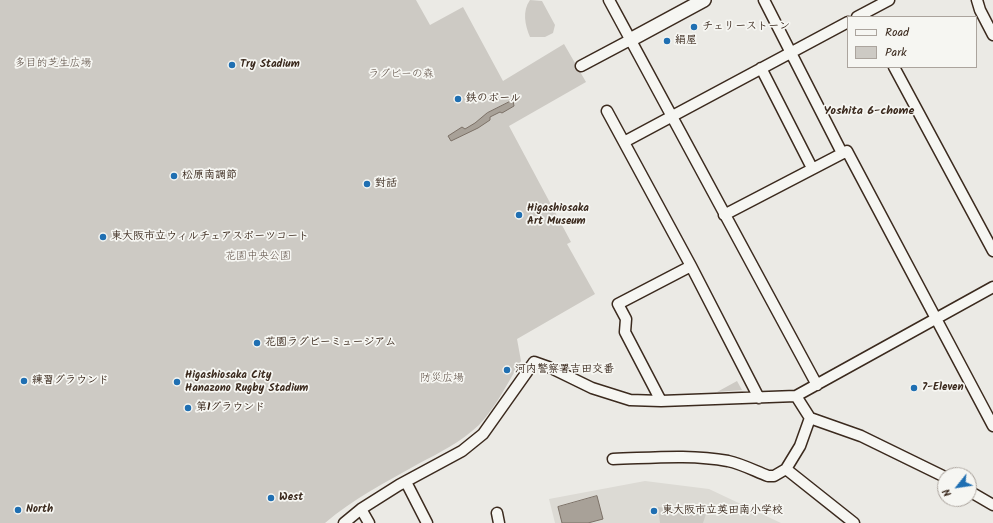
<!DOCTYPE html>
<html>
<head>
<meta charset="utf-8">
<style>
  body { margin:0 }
  #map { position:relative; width:993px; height:523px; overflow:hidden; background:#ebeae5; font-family:Kalam,sans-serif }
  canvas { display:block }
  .legend { position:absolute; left:847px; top:16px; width:130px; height:52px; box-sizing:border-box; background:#f6f6f2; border:1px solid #aba49d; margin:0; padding:5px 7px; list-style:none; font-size:12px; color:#3b2a1e }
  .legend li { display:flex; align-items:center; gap:8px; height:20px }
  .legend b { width:20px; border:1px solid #aba49d }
  .north { position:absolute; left:937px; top:467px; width:40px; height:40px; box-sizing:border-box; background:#f6f6f2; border:1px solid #aba49d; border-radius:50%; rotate:240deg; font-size:11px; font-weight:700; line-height:16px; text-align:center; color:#3b2a1e }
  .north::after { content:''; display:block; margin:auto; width:14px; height:18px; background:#1f6fb2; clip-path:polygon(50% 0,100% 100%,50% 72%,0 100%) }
</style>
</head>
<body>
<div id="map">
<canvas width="993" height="523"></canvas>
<ul class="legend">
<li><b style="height:5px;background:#f6f6f2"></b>Road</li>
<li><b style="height:11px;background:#cdcac4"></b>Park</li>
</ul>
<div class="north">N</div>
</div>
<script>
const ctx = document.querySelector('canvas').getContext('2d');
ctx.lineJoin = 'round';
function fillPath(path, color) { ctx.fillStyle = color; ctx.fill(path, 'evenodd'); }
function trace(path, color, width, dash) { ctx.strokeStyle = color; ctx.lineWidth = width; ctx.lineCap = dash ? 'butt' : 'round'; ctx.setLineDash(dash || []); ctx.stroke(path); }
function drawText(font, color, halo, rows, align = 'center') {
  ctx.font = font + ' Kalam,"Klee One",sans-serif'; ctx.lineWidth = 3.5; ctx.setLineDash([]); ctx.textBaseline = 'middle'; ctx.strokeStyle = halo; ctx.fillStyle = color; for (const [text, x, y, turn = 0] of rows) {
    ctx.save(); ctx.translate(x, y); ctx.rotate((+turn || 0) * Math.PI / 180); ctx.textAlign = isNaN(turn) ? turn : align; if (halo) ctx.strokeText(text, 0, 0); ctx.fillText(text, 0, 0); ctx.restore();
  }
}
const built = new Path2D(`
  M 645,481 L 709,489 L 781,523 L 555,523 L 549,499 Z`);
const green = new Path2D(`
  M 0,0 L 416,0 L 430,25 L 463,7 L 503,81 L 564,44 L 586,82 L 509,126 L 571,242 L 567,244 L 595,294 L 517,339 L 521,361 C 508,382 496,407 479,425 C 461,442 439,453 418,464 C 386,482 353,499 325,523 L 0,523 Z
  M 530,0 L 542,1 L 555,25 L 553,33 L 545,37 L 530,37 C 525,25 522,11 530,0 Z
  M 737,381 L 742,390 L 717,392 Z
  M 658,507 L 706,514 L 703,523 L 660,523 Z`);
const water = new Path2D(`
  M 511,101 L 513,101 L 514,106 L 502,113 L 500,112 L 490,117 L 490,120 L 478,128 L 451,141 L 448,136 L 462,127 L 465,129 L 475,123 L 487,113 Z
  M 597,496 L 603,519 L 588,523 L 562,523 L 558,507 Z`);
const minor = new Path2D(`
  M 609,0 L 817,385
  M 764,0 L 842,153
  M 977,0 L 980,10 L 993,35
  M 857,17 L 889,0
  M 581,66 L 630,40
  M 894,67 L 993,251
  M 761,68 L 812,168
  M 607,111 L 691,266 L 759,398
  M 624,142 L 848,22
  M 724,215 L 847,151 L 993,426
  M 796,396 L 810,418 L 861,436 L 945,477
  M 661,401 L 625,332 L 626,319 L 618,304 L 691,266
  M 810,418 L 800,446 L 786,469 L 854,523
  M 613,459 C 651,458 690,454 728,461 C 742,464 755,471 768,476 L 774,476 L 786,469
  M 406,482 L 427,523
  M 969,491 L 993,505
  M 361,509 L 369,523
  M 497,513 L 499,523
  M 344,523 L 361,509 L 399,485 L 462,451 L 483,434 L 534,362 L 551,368 L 592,388 L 630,400 L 661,401 L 796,396 L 993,287`);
const tertiary = new Path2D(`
  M 630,40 L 704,0`);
const markers = [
  [694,27,4,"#1f6fb2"],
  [667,41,4,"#1f6fb2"],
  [232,65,4,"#1f6fb2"],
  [458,99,4,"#1f6fb2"],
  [174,176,4,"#1f6fb2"],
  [367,184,4,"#1f6fb2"],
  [519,215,4,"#1f6fb2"],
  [103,237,4,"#1f6fb2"],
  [257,343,4,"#1f6fb2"],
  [507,370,4,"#1f6fb2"],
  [24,381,4,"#1f6fb2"],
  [177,382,4,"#1f6fb2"],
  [914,388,4,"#1f6fb2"],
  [188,408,4,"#1f6fb2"],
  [271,498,4,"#1f6fb2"],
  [18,510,4,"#1f6fb2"],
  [654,511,4,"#1f6fb2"]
];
const poiNames = [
  ["チェリーストーン",702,27],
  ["絹屋",675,41],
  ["Try Stadium",240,65],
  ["鉄のボール",466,99],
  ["松原南調節",182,176],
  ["對話",375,184],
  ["Higashiosaka",527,209],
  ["Art Museum",527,222],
  ["東大阪市立ウィルチェアスポーツコート",111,237],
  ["花園ラグビーミュージアム",265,343],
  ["河内警察署吉田交番",515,370],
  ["Higashiosaka City",185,376],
  ["Hanazono Rugby Stadium",185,389],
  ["練習グラウンド",32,381],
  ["7-Eleven",922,388],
  ["第1グラウンド",196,408],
  ["West",279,498],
  ["North",26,510],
  ["東大阪市立英田南小学校",662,511]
];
const parkNames = [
  ["多目的芝生広場",53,64],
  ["ラグビーの森",401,75],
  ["花園中央公園",258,257],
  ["防災広場",442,379]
];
const neighbourhoodNames = [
  ["Yoshita 6-chome",869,112]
];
fillPath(built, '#dcdad4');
fillPath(green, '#cdcac4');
fillPath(water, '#a8a198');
trace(water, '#7c7167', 1);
trace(minor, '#3b2a1e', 13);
trace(tertiary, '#3b2a1e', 16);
trace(minor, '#f6f6f2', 10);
trace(tertiary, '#f6f6f2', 13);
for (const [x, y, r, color] of markers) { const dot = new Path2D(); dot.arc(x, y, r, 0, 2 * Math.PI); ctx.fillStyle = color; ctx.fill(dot); trace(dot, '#f6f6f2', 1.5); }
drawText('bold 11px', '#3b2a1e', '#f6f6f2', poiNames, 'left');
drawText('11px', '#605248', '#f6f6f2', parkNames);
drawText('bold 12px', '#3b2a1e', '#f6f6f2', neighbourhoodNames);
</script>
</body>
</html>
